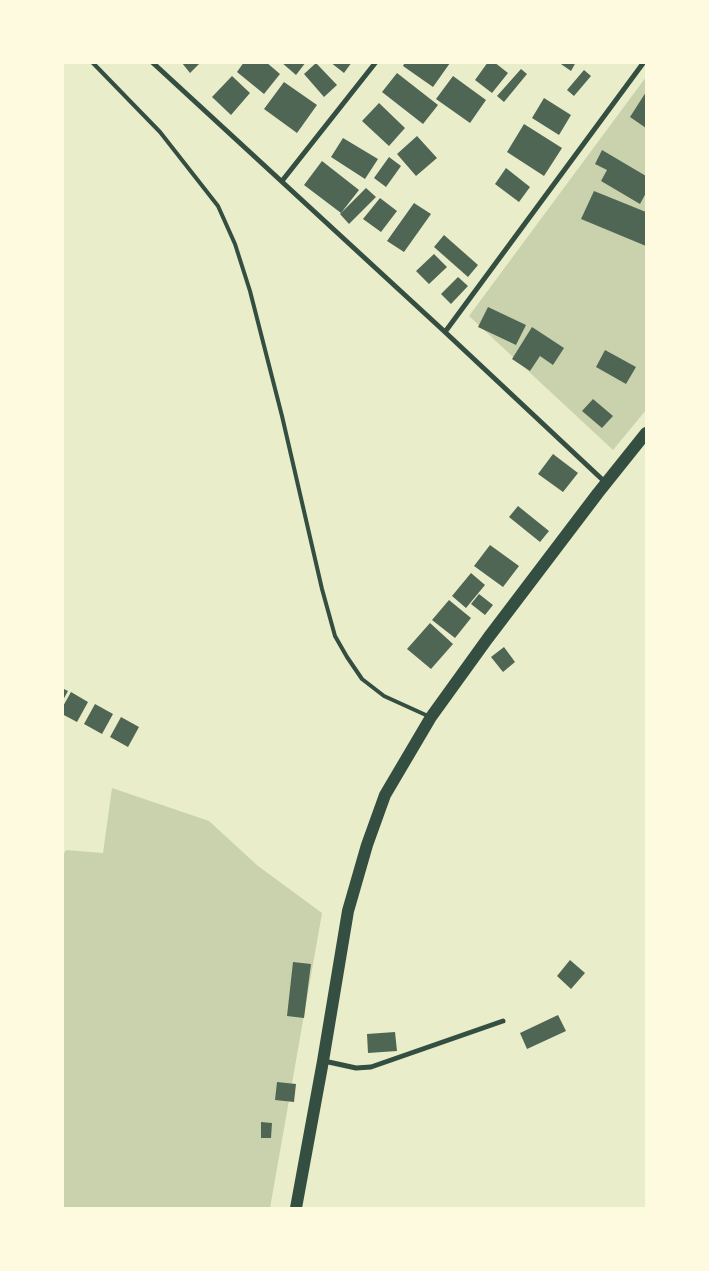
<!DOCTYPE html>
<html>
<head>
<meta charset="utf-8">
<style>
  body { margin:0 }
  #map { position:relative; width:709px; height:1271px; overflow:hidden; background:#e9edc9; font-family:Merriweather,serif }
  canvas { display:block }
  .frame { position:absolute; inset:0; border:64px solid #fefae0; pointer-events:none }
</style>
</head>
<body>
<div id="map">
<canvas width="709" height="1271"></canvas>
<div class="frame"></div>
</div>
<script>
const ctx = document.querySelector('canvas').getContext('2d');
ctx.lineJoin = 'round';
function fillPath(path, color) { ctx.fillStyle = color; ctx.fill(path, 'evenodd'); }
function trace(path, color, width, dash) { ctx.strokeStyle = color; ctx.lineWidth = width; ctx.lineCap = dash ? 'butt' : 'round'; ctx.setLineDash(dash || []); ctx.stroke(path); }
const green = new Path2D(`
  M 646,77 L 646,410 L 613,450 L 469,316 Z
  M 112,788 L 209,821 L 258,866 L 322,913 L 270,1208 L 63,1208 L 62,857 L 66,850 L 103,853 Z`);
const building = new Path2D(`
  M 183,62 L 201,62 L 190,73 L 182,63 Z
  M 244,62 L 266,62 L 280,74 L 264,94 L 237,72 Z
  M 281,62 L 306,62 L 296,75 Z
  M 330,62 L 352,62 L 344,73 Z
  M 405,62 L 448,62 L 450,63 L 433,87 L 403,66 Z
  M 488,62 L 494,62 L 508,73 L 492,93 L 475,80 Z
  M 558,62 L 576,62 L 571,71 Z
  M 316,63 L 337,85 L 324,97 L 304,74 Z
  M 521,69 L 527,74 L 504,102 L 497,96 Z
  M 584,70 L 591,76 L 574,96 L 567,90 Z
  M 397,73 L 438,105 L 423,124 L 382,92 Z
  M 232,76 L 250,93 L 231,115 L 212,97 Z
  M 453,76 L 486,100 L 470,123 L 436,99 Z
  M 284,82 L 317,105 L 297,133 L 264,109 Z
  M 646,92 L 646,128 L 630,117 Z
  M 544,98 L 571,115 L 559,135 L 532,118 Z
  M 379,103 L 405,128 L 389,146 L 362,121 Z
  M 524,124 L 562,148 L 544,176 L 507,152 Z
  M 417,136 L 437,158 L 416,176 L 397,154 Z
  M 343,138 L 378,159 L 365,179 L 331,157 Z
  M 602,150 L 646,176 L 646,193 L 640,204 L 601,181 L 607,170 L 595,164 Z
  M 389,157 L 401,166 L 386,187 L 374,178 Z
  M 322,161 L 359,190 L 341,213 L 304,185 Z
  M 506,168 L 530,187 L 519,202 L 495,184 Z
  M 366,188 L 376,197 L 349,224 L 340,214 Z
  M 594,191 L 646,212 L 646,246 L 581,219 Z
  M 380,198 L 397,211 L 381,232 L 363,219 Z
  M 414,203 L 431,214 L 404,252 L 387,241 Z
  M 444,235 L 478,265 L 468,277 L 434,247 Z
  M 434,254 L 447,267 L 429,284 L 416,271 Z
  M 458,277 L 468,286 L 451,304 L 441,294 Z
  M 488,307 L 526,325 L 516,345 L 478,327 Z
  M 532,327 L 564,348 L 553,365 L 540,356 L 530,371 L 512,359 Z
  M 605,350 L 636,367 L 626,384 L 596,367 Z
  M 593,399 L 613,416 L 602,428 L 582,411 Z
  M 553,454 L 578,473 L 563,492 L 538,474 Z
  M 518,506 L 549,531 L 540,542 L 509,517 Z
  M 490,545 L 519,566 L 503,587 L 474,566 Z
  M 471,573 L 485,585 L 466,608 L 452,596 Z
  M 479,594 L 493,605 L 485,615 L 471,604 Z
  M 449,600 L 471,618 L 455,638 L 432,620 Z
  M 430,623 L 453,644 L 431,669 L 407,649 Z
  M 504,647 L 515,662 L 503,672 L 491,657 Z
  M 62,688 L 68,691 L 62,702 Z
  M 71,692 L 88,702 L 77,722 L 62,714 L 62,708 Z
  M 95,704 L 113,714 L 102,734 L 84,724 Z
  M 121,717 L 139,727 L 128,747 L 110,737 Z
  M 570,960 L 585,973 L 571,989 L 557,976 Z
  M 293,962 L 311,964 L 304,1018 L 287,1016 Z
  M 558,1015 L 566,1031 L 527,1049 L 520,1033 Z
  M 395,1032 L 397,1051 L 368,1053 L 367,1034 Z
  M 277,1082 L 296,1084 L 294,1102 L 275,1100 Z
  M 261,1122 L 272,1123 L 271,1138 L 261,1138 Z`);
const service = new Path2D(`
  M 92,62 L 160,132 L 218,206 L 235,244 L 250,291 L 282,416 L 322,589 L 335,636 L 347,657 L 362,679 L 384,696 L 428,716`);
const minor = new Path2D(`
  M 152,62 L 445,332 L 606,483
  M 282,181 L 376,62
  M 445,332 L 644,62
  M 324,1061 L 356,1068 L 371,1067 L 503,1021`);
const primary = new Path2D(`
  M 296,1208 L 323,1061 L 348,911 L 367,845 L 385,795 L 431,717 L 488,638 L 598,493 L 646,433`);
fillPath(green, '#cad2ad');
fillPath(building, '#4f6655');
trace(service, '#344e41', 4);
trace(minor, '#344e41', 5);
trace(primary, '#344e41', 12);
</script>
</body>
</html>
